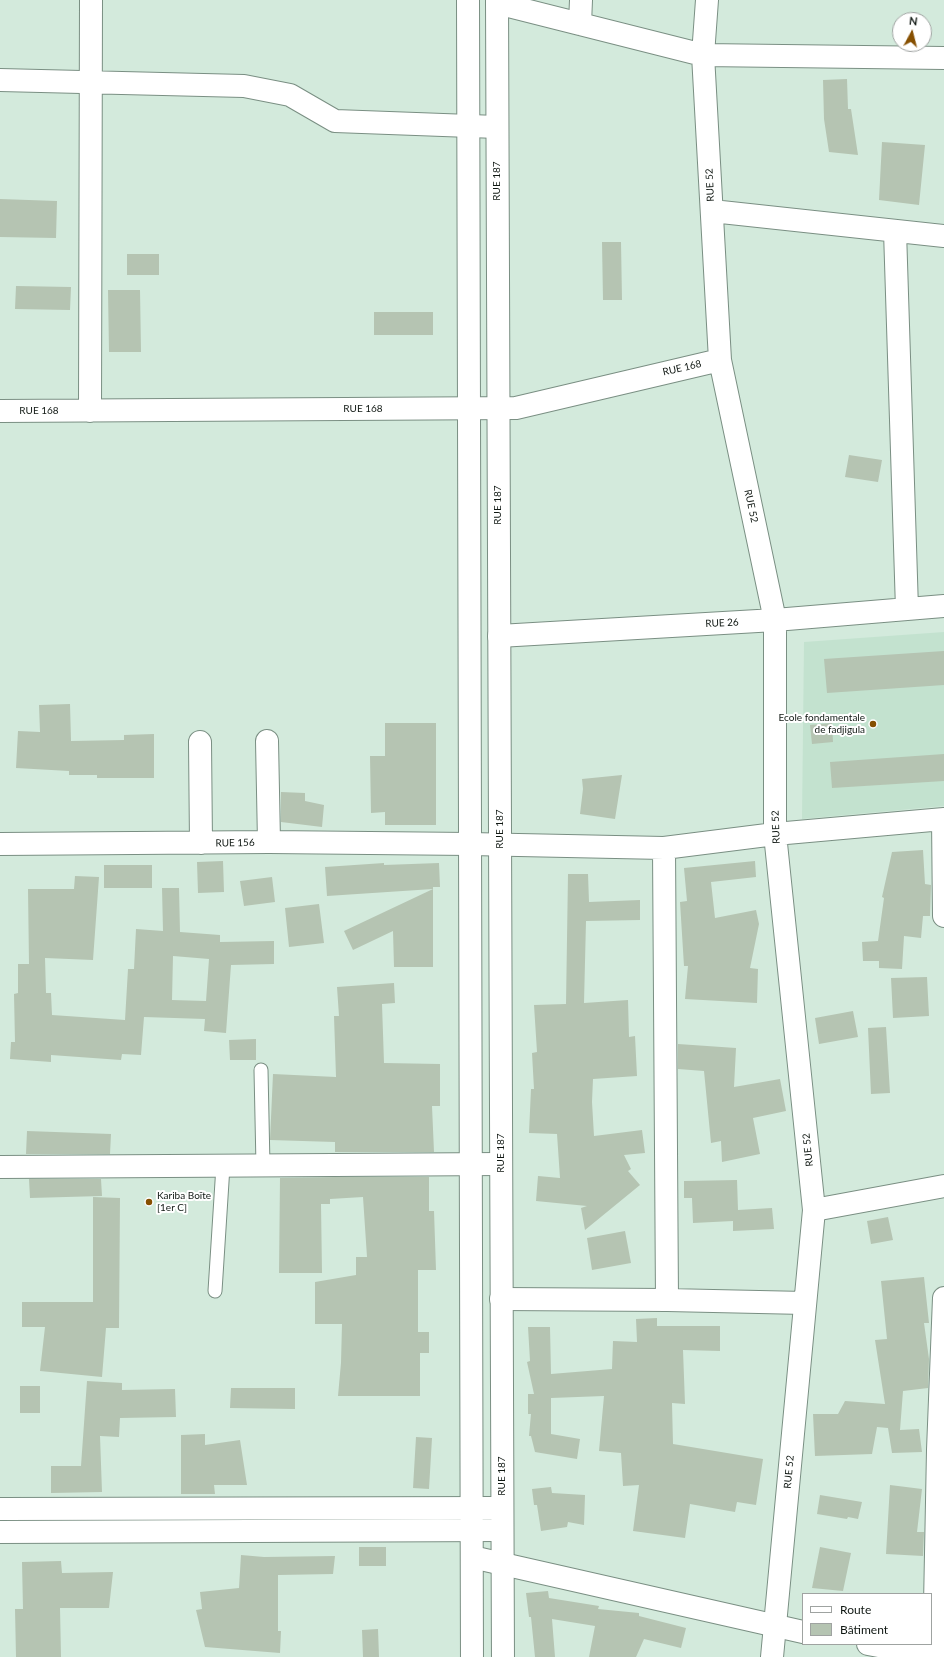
<!DOCTYPE html>
<html>
<head>
<meta charset="utf-8">
<style>
  body { margin:0 }
  #map { position:relative; width:944px; height:1657px; overflow:hidden; background:#d3eadc; font-family:Lato,sans-serif }
  canvas { display:block }
  .legend { position:absolute; left:802px; top:1593px; width:130px; height:52px; box-sizing:border-box; background:#fff; border:1px solid #9fa3a1; margin:0; padding:5px 7px; list-style:none; font-size:12px; color:#101813 }
  .legend li { display:flex; align-items:center; gap:8px; height:20px }
  .legend b { width:20px; border:1px solid #9fa3a1 }
  .north { position:absolute; left:892px; top:12px; width:40px; height:40px; box-sizing:border-box; background:#fff; border:1px solid #9fa3a1; border-radius:50%; rotate:7deg; font-size:11px; font-weight:700; line-height:16px; text-align:center; color:#101813 }
  .north::after { content:''; display:block; margin:auto; width:14px; height:18px; background:#864f00; clip-path:polygon(50% 0,100% 100%,50% 72%,0 100%) }
</style>
</head>
<body>
<div id="map">
<canvas width="944" height="1657"></canvas>
<ul class="legend">
<li><b style="height:5px;background:#fff"></b>Route</li>
<li><b style="height:11px;background:#b5c4b2"></b>Bâtiment</li>
</ul>
<div class="north">N</div>
</div>
<script>
const ctx = document.querySelector('canvas').getContext('2d');
ctx.lineJoin = 'round';
function fillPath(path, color) { ctx.fillStyle = color; ctx.fill(path, 'evenodd'); }
function trace(path, color, width, dash) { ctx.strokeStyle = color; ctx.lineWidth = width; ctx.lineCap = dash ? 'butt' : 'round'; ctx.setLineDash(dash || []); ctx.stroke(path); }
function drawText(font, color, halo, rows, align = 'center') {
  ctx.font = font + ' Lato,sans-serif'; ctx.lineWidth = 4; ctx.setLineDash([]); ctx.textBaseline = 'middle'; ctx.strokeStyle = halo; ctx.fillStyle = color; for (const [text, x, y, turn = 0] of rows) {
    ctx.save(); ctx.translate(x, y); ctx.rotate((+turn || 0) * Math.PI / 180); ctx.textAlign = isNaN(turn) ? turn : align; if (halo) ctx.strokeText(text, 0, 0); ctx.fillText(text, 0, 0); ctx.restore();
  }
}
const built = new Path2D(`
  M 944,632 L 944,806 L 802,819 L 804,642 Z`);
const building = new Path2D(`
  M 847,79 L 848,109 L 851,109 L 858,155 L 829,152 L 824,119 L 823,80 Z
  M 882,142 L 925,145 L 919,205 L 879,200 Z
  M 0,199 L 57,201 L 56,238 L 0,237 Z
  M 602,242 L 621,242 L 622,300 L 603,300 Z
  M 127,254 L 159,254 L 159,275 L 127,275 Z
  M 16,286 L 71,287 L 70,310 L 15,309 Z
  M 108,290 L 140,290 L 141,352 L 109,352 Z
  M 374,312 L 433,312 L 433,335 L 374,335 Z
  M 849,455 L 882,460 L 878,482 L 845,477 Z
  M 944,651 L 944,685 L 827,693 L 824,659 Z
  M 70,704 L 71,741 L 124,740 L 124,735 L 154,734 L 154,778 L 97,778 L 97,775 L 69,775 L 69,771 L 16,768 L 18,731 L 40,732 L 39,705 Z
  M 385,723 L 436,723 L 436,825 L 385,825 L 385,812 L 371,813 L 370,756 L 385,756 Z
  M 832,723 L 833,742 L 812,744 L 810,725 Z
  M 944,754 L 944,781 L 832,788 L 830,762 Z
  M 622,775 L 615,819 L 580,814 L 583,789 L 582,779 Z
  M 281,792 L 305,793 L 305,801 L 324,805 L 322,827 L 281,822 Z
  M 923,850 L 925,884 L 931,885 L 930,916 L 923,916 L 921,938 L 904,936 L 902,969 L 879,968 L 879,961 L 863,961 L 862,942 L 878,941 L 884,898 L 882,897 L 892,852 Z
  M 223,861 L 224,892 L 198,893 L 197,862 Z
  M 755,861 L 756,877 L 711,882 L 715,918 L 756,910 L 759,924 L 750,968 L 758,969 L 757,1003 L 685,999 L 688,966 L 684,966 L 680,902 L 687,901 L 684,868 Z
  M 384,863 L 384,865 L 439,863 L 440,887 L 433,887 L 433,889 L 327,896 L 325,867 Z
  M 104,865 L 152,865 L 152,888 L 104,888 Z
  M 568,874 L 588,874 L 589,902 L 640,900 L 640,920 L 586,921 L 584,1003 L 628,1000 L 629,1037 L 635,1036 L 637,1076 L 593,1079 L 592,1102 L 594,1136 L 642,1130 L 645,1153 L 624,1155 L 631,1169 L 628,1171 L 640,1185 L 585,1230 L 581,1208 L 587,1206 L 536,1201 L 538,1176 L 560,1178 L 557,1134 L 529,1133 L 531,1089 L 534,1089 L 532,1053 L 537,1052 L 534,1005 L 566,1004 Z
  M 75,876 L 99,877 L 93,960 L 45,958 L 46,993 L 51,993 L 52,1015 L 125,1020 L 128,969 L 134,969 L 136,929 L 163,931 L 162,888 L 179,888 L 180,932 L 220,935 L 220,942 L 274,941 L 274,964 L 231,965 L 226,1033 L 204,1031 L 205,1019 L 144,1017 L 141,1055 L 122,1054 L 121,1060 L 51,1055 L 51,1062 L 10,1059 L 11,1042 L 15,1042 L 14,994 L 18,993 L 18,964 L 29,964 L 28,889 L 74,889 ZM 173,956 L 209,959 L 206,1001 L 172,1000 Z
  M 272,877 L 275,902 L 244,906 L 240,881 Z
  M 433,889 L 433,967 L 394,967 L 393,931 L 353,950 L 344,931 Z
  M 319,904 L 324,943 L 289,947 L 285,908 Z
  M 927,977 L 929,1016 L 893,1018 L 891,978 Z
  M 394,983 L 395,1003 L 382,1004 L 384,1063 L 440,1064 L 440,1106 L 432,1106 L 434,1152 L 335,1152 L 335,1142 L 270,1140 L 273,1074 L 336,1077 L 334,1016 L 339,1016 L 337,987 Z
  M 853,1011 L 858,1037 L 819,1044 L 815,1018 Z
  M 886,1027 L 890,1093 L 871,1094 L 868,1028 Z
  M 256,1039 L 256,1060 L 230,1060 L 229,1040 Z
  M 678,1044 L 736,1048 L 734,1087 L 780,1079 L 786,1111 L 753,1118 L 760,1154 L 722,1162 L 721,1141 L 711,1143 L 704,1071 L 678,1069 Z
  M 27,1131 L 111,1134 L 110,1154 L 26,1154 Z
  M 336,1177 L 429,1177 L 429,1211 L 434,1211 L 436,1270 L 418,1270 L 418,1332 L 429,1332 L 429,1353 L 420,1353 L 420,1396 L 338,1396 L 341,1363 L 342,1324 L 315,1324 L 315,1282 L 356,1275 L 356,1257 L 367,1257 L 363,1197 L 330,1199 L 330,1204 L 321,1204 L 322,1273 L 279,1273 L 280,1178 Z
  M 29,1179 L 101,1179 L 102,1196 L 30,1198 Z
  M 737,1180 L 738,1210 L 772,1208 L 774,1229 L 733,1231 L 733,1221 L 693,1223 L 692,1198 L 684,1198 L 684,1181 Z
  M 93,1197 L 120,1198 L 119,1328 L 106,1328 L 102,1377 L 40,1371 L 45,1327 L 22,1327 L 22,1302 L 93,1302 Z
  M 888,1217 L 893,1240 L 871,1244 L 867,1221 Z
  M 625,1231 L 631,1263 L 592,1270 L 587,1238 Z
  M 924,1277 L 929,1323 L 924,1323 L 929,1359 L 928,1388 L 903,1391 L 900,1430 L 919,1429 L 922,1452 L 892,1453 L 888,1428 L 877,1427 L 872,1454 L 815,1456 L 813,1414 L 838,1414 L 845,1401 L 885,1404 L 875,1340 L 887,1339 L 881,1281 Z
  M 657,1318 L 657,1326 L 720,1326 L 720,1351 L 683,1350 L 685,1404 L 672,1403 L 673,1444 L 763,1459 L 756,1505 L 737,1502 L 735,1512 L 690,1504 L 685,1538 L 633,1531 L 639,1485 L 623,1486 L 621,1453 L 599,1451 L 604,1396 L 551,1398 L 551,1434 L 580,1439 L 577,1459 L 535,1452 L 531,1436 L 529,1436 L 531,1414 L 528,1414 L 528,1394 L 534,1394 L 527,1362 L 530,1361 L 528,1327 L 550,1327 L 551,1374 L 612,1369 L 613,1341 L 637,1342 L 636,1319 Z
  M 87,1381 L 122,1383 L 122,1390 L 175,1389 L 176,1417 L 120,1418 L 119,1437 L 100,1436 L 102,1492 L 51,1493 L 51,1466 L 81,1466 Z
  M 20,1386 L 40,1386 L 40,1413 L 20,1413 Z
  M 231,1388 L 295,1388 L 295,1409 L 230,1408 Z
  M 205,1434 L 205,1445 L 240,1440 L 247,1485 L 214,1485 L 215,1494 L 181,1494 L 181,1435 Z
  M 416,1437 L 432,1438 L 429,1489 L 413,1488 Z
  M 890,1485 L 922,1489 L 917,1532 L 924,1532 L 923,1556 L 886,1554 Z
  M 551,1487 L 552,1493 L 585,1495 L 584,1525 L 568,1522 L 567,1527 L 541,1531 L 537,1505 L 534,1505 L 532,1489 Z
  M 820,1495 L 862,1502 L 858,1519 L 848,1517 L 847,1519 L 817,1514 Z
  M 359,1547 L 386,1547 L 386,1566 L 359,1566 Z
  M 820,1547 L 851,1553 L 843,1591 L 812,1588 Z
  M 241,1555 L 264,1557 L 335,1556 L 333,1574 L 278,1575 L 278,1631 L 281,1631 L 280,1653 L 205,1647 L 196,1610 L 202,1609 L 200,1592 L 239,1588 Z
  M 61,1561 L 62,1573 L 113,1572 L 109,1608 L 60,1608 L 61,1657 L 16,1657 L 15,1609 L 23,1609 L 22,1562 Z
  M 548,1591 L 549,1598 L 599,1606 L 598,1609 L 639,1613 L 639,1616 L 686,1628 L 681,1648 L 644,1639 L 636,1657 L 589,1657 L 595,1626 L 552,1619 L 555,1657 L 535,1657 L 531,1617 L 529,1617 L 526,1593 Z
  M 378,1629 L 379,1657 L 363,1657 L 362,1630 Z`);
const service = new Path2D(`
  M 261,1070 L 263,1166
  M 215,1291 L 223,1166`);
const minor = new Path2D(`
  M 707,0 L 703,55 L 720,360 L 775,620 L 775,834 L 814,1210 L 772,1657
  M 497,3 L 703,55 L 944,58
  M 580,24 L 581,0
  M 0,80 L 244,86 L 290,95 L 335,121 L 497,127
  M 712,211 L 944,236
  M 895,231 L 907,609
  M 0,411 L 516,408 L 720,360
  M 90,411 L 91,0
  M 499,636 L 775,620 L 944,606
  M 267,741 L 269,842
  M 200,742 L 201,843
  M 943,819 L 944,916
  M 0,844 L 269,842 L 470,844 L 664,848 L 775,834 L 944,819
  M 664,848 L 667,1300
  M 0,1167 L 501,1164
  M 814,1210 L 944,1186
  M 501,1299 L 667,1300 L 805,1303
  M 934,1657 L 938,1450 L 944,1298`);
const tertiary = new Path2D(`
  M 468,0 L 472,1657
  M 497,0 L 503,1657`);
const secondary = new Path2D(`
  M 0,1509 L 502,1508
  M 0,1532 L 501,1530
  M 472,1557 L 803,1632
  M 868,1644 L 939,1657`);
const markers = [
  [873,724,4,"#864f00"],
  [149,1202,4,"#864f00"]
];
const streetNames = [
  ["RUE 187",497,181,-90],
  ["RUE 52",710,185,-93],
  ["RUE 168",682,368,-13],
  ["RUE 168",363,409],
  ["RUE 168",39,411],
  ["RUE 187",498,505,-90],
  ["RUE 52",751,506,78],
  ["RUE 26",722,623,-3],
  ["RUE 52",776,827,-92],
  ["RUE 187",500,829,-90],
  ["RUE 156",235,843,-1],
  ["RUE 52",808,1150,-96],
  ["RUE 187",501,1153,-90],
  ["RUE 52",789,1472,-85],
  ["RUE 187",502,1476,-90]
];
const poiNames = [
  ["Ecole fondamentale",865,718],
  ["de fadjigula",865,730],
  ["Kariba Boïte",157,1196,"left"],
  ["[1er C]",157,1208,"left"]
];
fillPath(built, '#c3e2cf');
fillPath(building, '#b5c4b2');
trace(service, '#7a8f83', 15);
trace(minor, '#7a8f83', 24);
trace(tertiary, '#7a8f83', 24);
trace(secondary, '#7a8f83', 24);
trace(service, '#fff', 13);
trace(minor, '#fff', 22);
trace(tertiary, '#fff', 22);
trace(secondary, '#fff', 22);
for (const [x, y, r, color] of markers) { const dot = new Path2D(); dot.arc(x, y, r, 0, 2 * Math.PI); ctx.fillStyle = color; ctx.fill(dot); trace(dot, '#fff', 1.5); }
drawText('10px', '#101813', '#fff', streetNames);
drawText('10px', '#101813', '#fff', poiNames, 'right');
</script>
</body>
</html>
